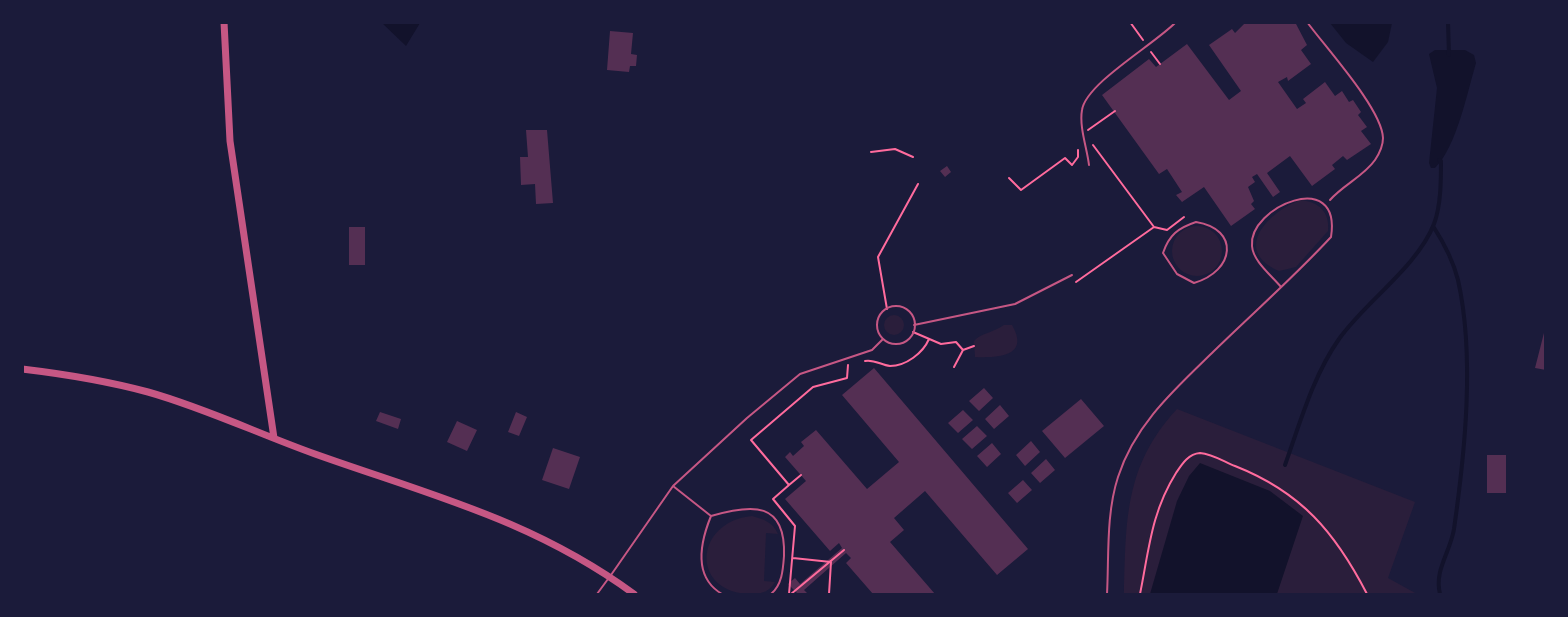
<!DOCTYPE html>
<html>
<head>
<meta charset="utf-8">
<style>
  body { margin:0 }
  #map { position:relative; width:1568px; height:617px; overflow:hidden; background:#1b1b3a; font-family:Quicksand,sans-serif }
  canvas { display:block }
  .frame { position:absolute; inset:0; border:24px solid #1b1b3a; pointer-events:none }
</style>
</head>
<body>
<div id="map">
<canvas width="1568" height="617"></canvas>
<div class="frame"></div>
</div>
<script>
const ctx = document.querySelector('canvas').getContext('2d');
ctx.lineJoin = 'round';
function fillPath(path, color) { ctx.fillStyle = color; ctx.fill(path, 'evenodd'); }
function trace(path, color, width, dash) { ctx.strokeStyle = color; ctx.lineWidth = width; ctx.lineCap = dash ? 'butt' : 'round'; ctx.setLineDash(dash || []); ctx.stroke(path); }
const green = new Path2D(`
  M 1301,200 C 1319,202 1330,212 1328,231 L 1296,267 L 1279,271 C 1231,250 1269,211 1301,200 Z
  M1172 251a25 25 0 1 1 50 0a25 25 0 1 1-50 0Z
  M884 325a10 10 0 1 1 20 0a10 10 0 1 1-20 0Z
  M 1004,325 L 1012,325 C 1030,356 999,358 975,357 L 974,341 C 981,333 995,332 1004,325 Z
  M 1177,409 L 1415,502 L 1388,578 L 1417,594 L 1124,594 C 1126,522 1124,466 1177,409 Z
  M 752,516 C 763,519 773,522 778,534 L 766,533 L 764,581 L 775,582 C 770,591 762,594 752,594 C 690,594 693,522 752,516 Z`);
const water = new Path2D(`
  M 382,23 L 420,23 L 406,46 Z
  M 1330,23 L 1329,23 L 1392,23 L 1388,42 L 1373,62 L 1346,43 Z
  M 1435,50 L 1465,50 L 1474,55 L 1476,63 C 1467,93 1457,146 1435,168 L 1431,168 L 1429,163 L 1437,88 L 1429,54 Z
  M 1200,463 L 1270,491 L 1303,516 L 1277,594 L 1150,594 L 1177,501 L 1189,476 Z`);
const stream = new Path2D(`
  M 1448,22 L 1449,55
  M 1433,226 C 1444,243 1453,260 1458,280 C 1475,356 1465,452 1454,529 C 1450,553 1434,570 1440,594
  M 1285,465 C 1300,423 1313,376 1339,339 C 1366,301 1417,267 1434,224 C 1441,205 1441,181 1441,161 L 1439,160`);
const building = new Path2D(`
  M 1246,22 L 1295,22 L 1307,45 L 1301,50 L 1311,64 L 1288,81 L 1287,77 L 1278,82 L 1297,109 L 1306,103 L 1303,99 L 1325,82 L 1335,96 L 1342,91 L 1349,102 L 1353,100 L 1361,112 L 1358,115 L 1367,127 L 1361,131 L 1371,144 L 1347,160 L 1343,156 L 1332,165 L 1335,169 L 1312,186 L 1290,156 L 1267,173 L 1280,192 L 1273,197 L 1257,174 L 1252,177 L 1255,182 L 1248,187 L 1254,201 L 1251,204 L 1255,209 L 1231,226 L 1204,187 L 1182,202 L 1176,195 L 1182,192 L 1167,169 L 1159,174 L 1102,95 L 1149,59 L 1156,67 L 1187,44 L 1229,100 L 1241,91 L 1209,45 L 1232,29 L 1235,33 Z
  M 610,31 L 633,33 L 631,54 L 637,55 L 636,66 L 630,66 L 629,72 L 607,70 Z
  M 526,130 L 547,130 L 553,203 L 536,204 L 535,184 L 521,185 L 520,157 L 528,157 Z
  M 947,166 L 951,172 L 945,177 L 940,171 Z
  M 349,227 L 365,227 L 365,265 L 349,265 Z
  M 1545,329 L 1546,329 L 1546,370 L 1535,368 Z
  M 874,368 L 1028,549 L 997,575 L 925,491 L 894,518 L 904,530 L 890,542 L 935,594 L 873,594 L 846,563 L 851,558 L 846,553 L 804,590 L 808,594 L 798,594 L 788,584 L 795,578 L 800,584 L 842,548 L 839,543 L 830,551 L 785,499 L 806,481 L 785,457 L 790,452 L 793,456 L 804,446 L 801,442 L 816,430 L 867,489 L 899,462 L 842,395 Z
  M 984,388 L 993,398 L 979,411 L 969,401 Z
  M 1081,399 L 1104,426 L 1065,458 L 1042,431 Z
  M 1000,405 L 1009,416 L 994,429 L 985,419 Z
  M 963,410 L 973,420 L 958,433 L 948,423 Z
  M 380,412 L 401,419 L 398,429 L 376,421 Z
  M 516,412 L 527,417 L 519,436 L 508,432 Z
  M 457,421 L 477,430 L 467,451 L 447,442 Z
  M 977,426 L 987,436 L 972,449 L 962,439 Z
  M 1031,441 L 1040,452 L 1025,466 L 1016,455 Z
  M 992,443 L 1001,454 L 987,467 L 977,456 Z
  M 553,448 L 580,457 L 569,489 L 542,480 Z
  M 1487,455 L 1506,455 L 1506,493 L 1487,493 Z
  M 1046,459 L 1055,470 L 1040,483 L 1031,473 Z
  M 1023,480 L 1032,490 L 1017,503 L 1008,493 Z`);
const path = new Path2D(`
  M 1130,22 L 1143,40
  M 1151,52 L 1160,64
  M 1088,130 L 1115,111
  M 1093,145 L 1154,227
  M 871,152 L 895,149 L 913,157
  M 1009,178 L 1021,190 L 1065,158 L 1072,165 L 1078,157 L 1078,150
  M 1076,282 L 1154,227 L 1167,230 L 1184,217
  M 887,309 L 878,257 L 918,184
  M 913,332 L 941,344 L 956,342 L 963,350 L 954,367
  M 963,350 L 974,346
  M 865,361 C 874,359 881,365 890,366 C 906,366 923,353 929,339
  M 789,485 L 801,475
  M 793,558 L 831,562 L 829,594
  M 789,594 L 795,526 L 773,499 L 789,485 L 751,440 L 813,387 L 847,378 L 848,365
  M 791,594 L 844,550
  M 794,594 L 795,594
  M 1140,594 C 1149,550 1151,513 1176,473 C 1182,464 1188,454 1200,453 C 1212,454 1223,461 1235,466 C 1301,492 1335,532 1367,594`);
const service = new Path2D(`
  M 1307,22 C 1326,48 1382,109 1383,138 C 1383,145 1379,154 1375,160 C 1364,176 1343,185 1330,200
  M 1089,165 C 1087,148 1079,127 1082,110 C 1086,83 1155,44 1176,22
  M 1196,222 C 1240,229 1235,271 1194,283 L 1177,274 L 1163,253 C 1169,235 1178,228 1196,222 Z
  M877 325a19 19 0 1 1 38 0a19 19 0 1 1-38 0Z
  M 914,325 L 1015,304 L 1072,275
  M 673,486 L 711,516
  M 711,516 C 752,504 786,501 784,556 C 783,570 782,585 771,594
  M 711,516 C 700,543 693,577 722,594
  M 611,575 L 673,486 L 747,418 L 800,374 L 872,350 L 883,339
  M 597,594 L 608,579
  M 1107,594 C 1109,556 1106,514 1118,477 C 1135,424 1175,389 1214,351 C 1253,313 1294,277 1331,237 C 1342,167 1248,207 1252,246 C 1253,261 1271,275 1281,287`);
const tertiary = new Path2D(`
  M 224,22 L 230,141 L 274,438
  M 22,369 C 64,374 107,381 148,392 C 205,408 259,434 315,454 C 430,495 533,520 634,594`);
fillPath(green, '#2a1e3b');
fillPath(water, '#12122b');
trace(stream, '#12122b', 4);
fillPath(building, '#542f53');
trace(path, '#ff6b9d', 2);
trace(service, '#c65784', 2);
trace(tertiary, '#c65784', 7);
</script>
</body>
</html>
